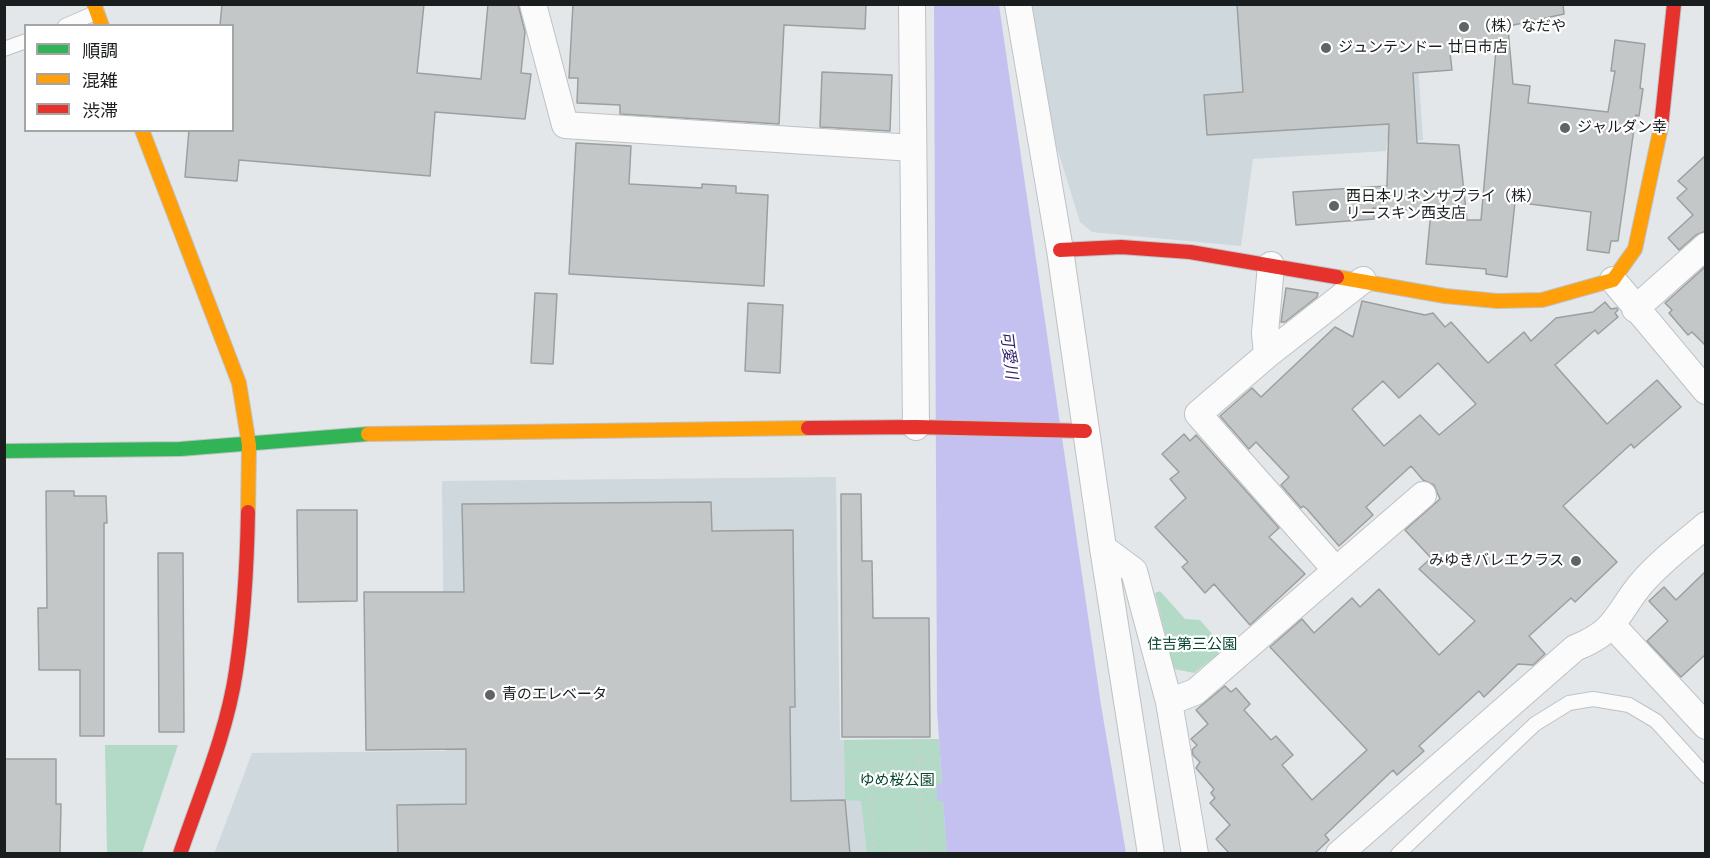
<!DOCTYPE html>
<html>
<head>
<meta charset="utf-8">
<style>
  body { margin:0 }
  #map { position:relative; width:1710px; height:858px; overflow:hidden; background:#e3e7e9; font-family:"DejaVu Sans","Noto Sans JP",sans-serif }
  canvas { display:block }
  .frame { position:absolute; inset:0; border:6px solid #1b1e1f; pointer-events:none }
  .legend { position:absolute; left:24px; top:24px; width:210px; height:108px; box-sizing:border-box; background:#fff; border:2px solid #a4a5a5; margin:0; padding:8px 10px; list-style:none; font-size:18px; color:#1b1e1f }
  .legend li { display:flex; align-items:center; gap:12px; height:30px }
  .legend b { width:30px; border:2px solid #a4a5a5 }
</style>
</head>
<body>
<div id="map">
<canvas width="1710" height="858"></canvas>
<div class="frame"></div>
<ul class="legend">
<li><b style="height:8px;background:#30b455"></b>順調</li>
<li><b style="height:8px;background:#ff9f0a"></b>混雑</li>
<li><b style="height:8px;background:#e5322d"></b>渋滞</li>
</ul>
</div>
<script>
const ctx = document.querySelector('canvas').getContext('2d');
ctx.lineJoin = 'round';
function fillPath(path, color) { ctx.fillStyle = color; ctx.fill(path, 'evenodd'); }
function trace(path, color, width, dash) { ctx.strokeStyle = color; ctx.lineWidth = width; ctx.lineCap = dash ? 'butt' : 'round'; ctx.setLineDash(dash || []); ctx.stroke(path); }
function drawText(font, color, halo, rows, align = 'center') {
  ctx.font = font + ' "DejaVu Sans","Noto Sans JP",sans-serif'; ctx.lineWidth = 4.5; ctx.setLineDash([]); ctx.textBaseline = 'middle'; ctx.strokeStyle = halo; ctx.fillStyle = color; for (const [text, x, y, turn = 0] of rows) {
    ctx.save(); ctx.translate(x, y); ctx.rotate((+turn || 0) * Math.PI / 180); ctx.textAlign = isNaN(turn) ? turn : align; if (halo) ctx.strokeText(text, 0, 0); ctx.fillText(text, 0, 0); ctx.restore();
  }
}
const built = new Path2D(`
  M 1029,5 L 1414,5 L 1423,140 L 1387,142 L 1386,151 L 1253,159 L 1241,246 L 1092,232 L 1080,222 L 1054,138 Z
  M 836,477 L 840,740 L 939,739 L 942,784 L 937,784 L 937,801 L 943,801 L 947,853 L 214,854 L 252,753 L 445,751 L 442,481 Z`);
const green = new Path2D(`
  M 1160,591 L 1185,619 L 1200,620 L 1219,642 L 1218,654 L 1194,673 L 1174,669 L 1155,593 Z
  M 939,739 L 942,784 L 937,784 L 937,801 L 943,801 L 947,853 L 867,853 L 861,801 L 845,800 L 844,740 Z
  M 105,745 L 178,745 L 142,853 L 107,853 Z`);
const water = new Path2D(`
  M 934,5 L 999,5 L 1101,705 L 1126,853 L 947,853 L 943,801 L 937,801 L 937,784 L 942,783 L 937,710 Z`);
const building = new Path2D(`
  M 222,4 L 424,4 L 417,73 L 481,79 L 488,4 L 518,4 L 525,32 L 521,73 L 531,74 L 525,119 L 435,112 L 430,176 L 239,160 L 237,181 L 185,177 L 189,130 L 232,130 L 232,26 L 220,26 Z
  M 573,4 L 866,4 L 865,29 L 784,25 L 779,124 L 620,114 L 620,105 L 577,103 L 578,78 L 569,78 Z
  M 1237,4 L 1563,4 L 1564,14 L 1500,28 L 1508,29 L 1513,84 L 1530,86 L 1528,103 L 1608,112 L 1615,71 L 1611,71 L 1615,40 L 1645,44 L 1640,88 L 1643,89 L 1639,116 L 1636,115 L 1618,241 L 1611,241 L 1609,253 L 1587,250 L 1591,212 L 1515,202 L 1507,277 L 1486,274 L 1486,269 L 1426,264 L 1431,211 L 1373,208 L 1374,219 L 1296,225 L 1293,192 L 1387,186 L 1389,124 L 1207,135 L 1204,95 L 1243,92 ZM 1496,50 L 1481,220 L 1467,220 L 1459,145 L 1417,143 L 1413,73 L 1452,70 L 1450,53 Z
  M 822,72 L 892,75 L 890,131 L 820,127 Z
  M 576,143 L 631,146 L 629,184 L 702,188 L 702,184 L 736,186 L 736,193 L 768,195 L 764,286 L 569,274 Z
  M 1706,155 L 1706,231 L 1696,235 L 1679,250 L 1668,238 L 1693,215 L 1677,198 L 1687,189 L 1678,181 Z
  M 1706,266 L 1706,346 L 1692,332 L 1688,335 L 1669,313 L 1672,310 L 1665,303 Z
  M 1286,288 L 1318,293 L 1317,297 L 1285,322 L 1281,322 Z
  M 535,293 L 557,294 L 553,364 L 531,363 Z
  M 1362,301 L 1425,315 L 1433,313 L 1445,327 L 1451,322 L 1488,363 L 1524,332 L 1531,341 L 1556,318 L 1593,312 L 1605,302 L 1611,309 L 1617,308 L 1618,310 L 1615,313 L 1618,317 L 1598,334 L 1595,330 L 1555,365 L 1607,424 L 1657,380 L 1681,407 L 1634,448 L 1631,444 L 1563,506 L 1617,562 L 1575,602 L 1571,598 L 1529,636 L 1545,654 L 1533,665 L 1518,664 L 1484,697 L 1479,691 L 1419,746 L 1424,751 L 1397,775 L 1393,770 L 1325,835 L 1329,840 L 1314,854 L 1230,854 L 1216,839 L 1230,825 L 1210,803 L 1215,798 L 1211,793 L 1214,789 L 1196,768 L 1200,762 L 1193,755 L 1192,750 L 1197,745 L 1191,739 L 1208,724 L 1196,710 L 1225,686 L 1231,692 L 1236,688 L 1250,704 L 1244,710 L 1271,740 L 1276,736 L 1293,755 L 1282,765 L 1312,800 L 1367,750 L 1270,647 L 1302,619 L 1314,633 L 1352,598 L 1360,607 L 1379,589 L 1439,655 L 1475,621 L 1419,569 L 1431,558 L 1405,530 L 1440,499 L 1434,485 L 1423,480 L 1411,466 L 1366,507 L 1373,515 L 1339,546 L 1307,509 L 1303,506 L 1301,508 L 1281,485 L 1289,477 L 1256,442 L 1249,449 L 1220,416 L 1252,388 L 1261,397 L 1335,327 L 1353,337 ZM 1438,363 L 1476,404 L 1439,435 L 1420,415 L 1384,446 L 1352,409 L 1383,381 L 1399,398 Z
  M 748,303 L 783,305 L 780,373 L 745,371 Z
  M 1184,434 L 1190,441 L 1196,435 L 1279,528 L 1269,537 L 1305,574 L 1250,625 L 1214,584 L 1205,593 L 1182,567 L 1188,562 L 1155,527 L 1186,498 L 1170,479 L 1179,472 L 1162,454 Z
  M 46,491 L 74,491 L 74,496 L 106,496 L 107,523 L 104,523 L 104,736 L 80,736 L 80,670 L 39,670 L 38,608 L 47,608 Z
  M 841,494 L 861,494 L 862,561 L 872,561 L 873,618 L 929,618 L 930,737 L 842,737 Z
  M 711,502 L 712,531 L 793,530 L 795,707 L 790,707 L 791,801 L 845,800 L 850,854 L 398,854 L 397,805 L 466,804 L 466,749 L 366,750 L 364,592 L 464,592 L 462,504 Z
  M 297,510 L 357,510 L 357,601 L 298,602 Z
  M 158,553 L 183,553 L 184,732 L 159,732 Z
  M 1706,571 L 1706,654 L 1681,677 L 1647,641 L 1668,621 L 1649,601 L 1664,587 L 1676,600 Z
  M 4,759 L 56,759 L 56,804 L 61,804 L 60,854 L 4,854 Z`);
const path = new Path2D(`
  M 916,739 L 926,854
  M 917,760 L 928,760
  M 845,765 C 873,763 901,758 919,783
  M 845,774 L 863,779 L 871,786 L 874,854
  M 920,781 L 930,781
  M 926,853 L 931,854
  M 884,854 L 926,849`);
const lane = new Path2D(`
  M 65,26 L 97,12
  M 4,49 L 26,41
  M 1398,854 L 1535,724 L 1569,703 L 1593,699 L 1629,705 L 1656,721 L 1706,776`);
const street = new Path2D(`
  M 533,4 L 565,125 L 913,148
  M 912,4 L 916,427
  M 1018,4 L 1060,250 L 1103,548 L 1134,571 L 1169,702 L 1195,854
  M 1613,280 L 1706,391
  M 1635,309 L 1706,246
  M 1267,355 L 1265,333 L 1271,265
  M 1103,548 L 1151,854
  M 1335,569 L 1198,414 L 1267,355 L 1363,280
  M 1613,626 L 1706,726
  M 1169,702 L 1195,692 L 1423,495
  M 1339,854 L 1575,648 C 1616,632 1616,615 1640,585 C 1658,563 1684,544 1706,525`);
const fast = new Path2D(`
  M 4,451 L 180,449 L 368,434`);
const slow = new Path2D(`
  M 94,4 L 102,26
  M 142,130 L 239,383 L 249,445 L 248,512
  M 1337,277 L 1445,296 L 1497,301 L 1542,300 L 1613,280 L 1635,249 L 1661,127
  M 368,434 L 808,428`);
const jam = new Path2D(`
  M 1661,127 L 1674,4
  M 1060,250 L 1121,247 L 1190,252 L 1337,277
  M 808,428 L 916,427 L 1085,431
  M 180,854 C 200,795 227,733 236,671 C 244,619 247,565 248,512`);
const markers = [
  [1464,27,6,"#616466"],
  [1326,48,6,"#616466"],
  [1565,128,6,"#616466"],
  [1334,206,6,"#616466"],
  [1576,561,6,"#616466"],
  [490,695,6,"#616466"]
];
const poiNames = [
  ["（株）なだや",1476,27],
  ["ジュンテンドー 廿日市店",1338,48],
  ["ジャルダン幸",1577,128],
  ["西日本リネンサプライ（株）",1346,197],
  ["リースキン西支店",1346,214],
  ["みゆきバレエクラス",1564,561,"right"],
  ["青のエレベータ",502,695]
];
const parkNames = [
  ["住吉第三公園",1192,645],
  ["ゆめ桜公園",897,781]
];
const waterNames = [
  ["可愛川",1008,355,83]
];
fillPath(built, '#cfd8dd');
fillPath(green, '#b3d9c7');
fillPath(water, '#c4c1f1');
fillPath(building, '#c4c7c8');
trace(building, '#9c9fa0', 1.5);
trace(lane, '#bfc2c4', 16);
trace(street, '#bfc2c4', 28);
trace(fast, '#bfc2c4', 16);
trace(slow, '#bfc2c4', 16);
trace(jam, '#bfc2c4', 16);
trace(path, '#cecfd0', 4, [1.5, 4.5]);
trace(lane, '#fbfbfc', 14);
trace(street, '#fbfbfc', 26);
trace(fast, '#30b455', 14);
trace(slow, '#ff9f0a', 14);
trace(jam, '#e5322d', 14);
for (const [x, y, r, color] of markers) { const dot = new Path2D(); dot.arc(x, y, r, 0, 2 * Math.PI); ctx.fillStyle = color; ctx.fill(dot); trace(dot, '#fff', 2); }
drawText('15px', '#1b1e1f', '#fff', poiNames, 'left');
drawText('15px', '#07472f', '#fff', parkNames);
drawText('italic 16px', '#301f6b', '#fff', waterNames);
</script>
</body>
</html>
